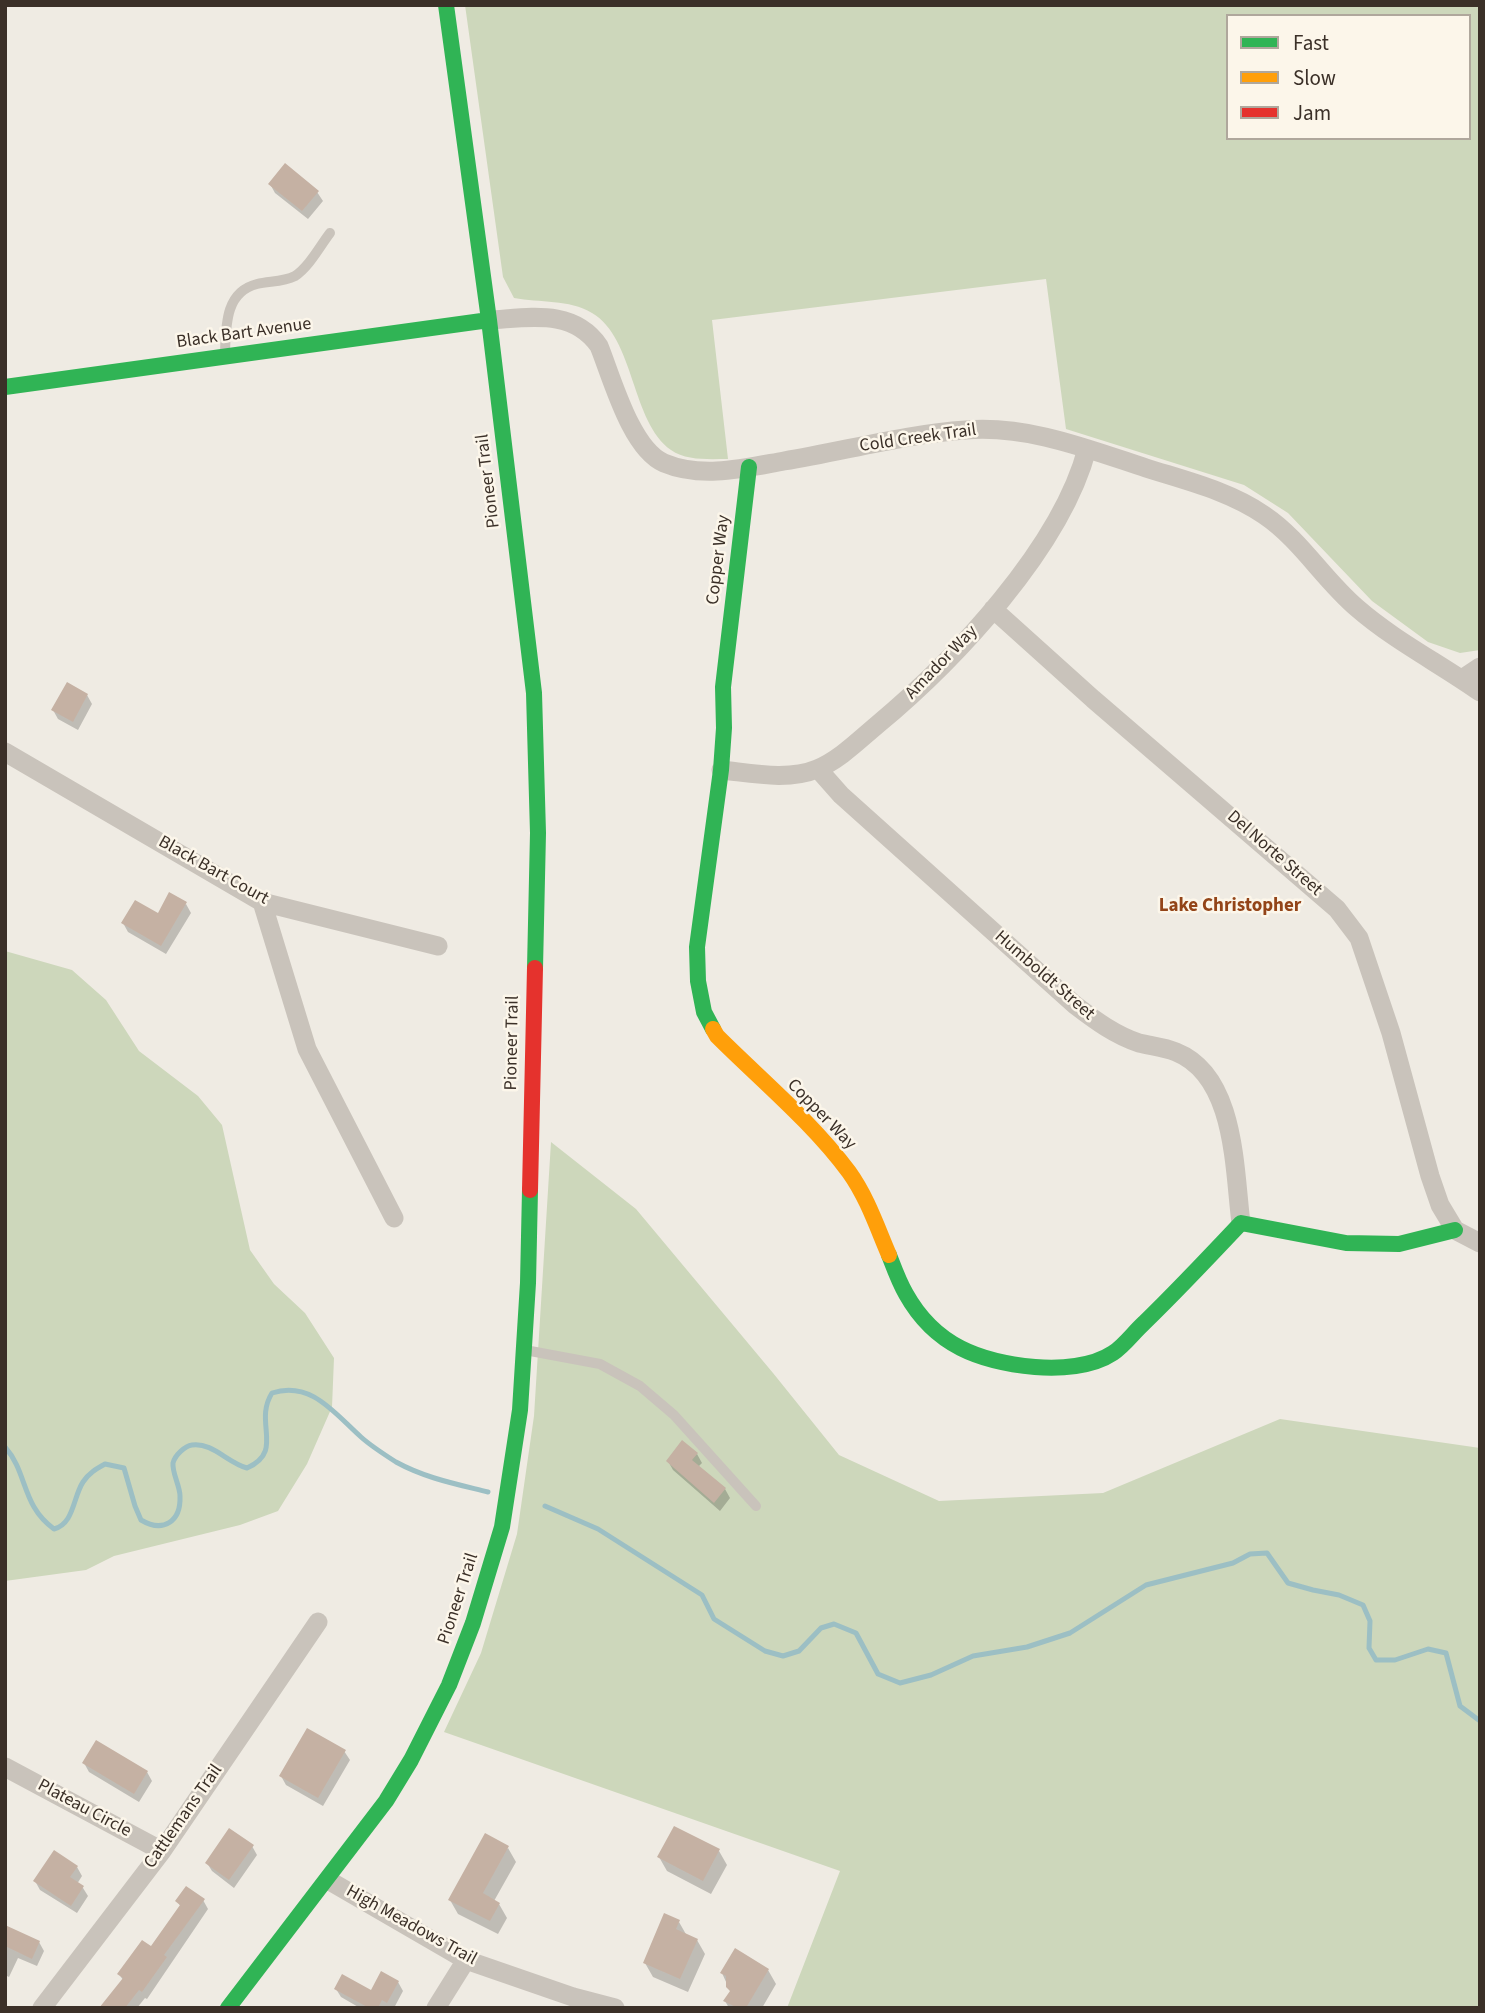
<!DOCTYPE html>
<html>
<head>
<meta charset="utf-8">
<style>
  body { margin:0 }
  #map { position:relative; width:1485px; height:2013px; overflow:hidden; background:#efebe3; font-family:"Source Sans 3",sans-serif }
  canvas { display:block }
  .frame { position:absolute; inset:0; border:7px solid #3b3028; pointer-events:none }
  .legend { position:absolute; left:1226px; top:14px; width:245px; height:126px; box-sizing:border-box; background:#fcf6ea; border:2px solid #afa79c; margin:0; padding:9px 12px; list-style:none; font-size:21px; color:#3b3028 }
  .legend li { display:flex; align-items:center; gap:14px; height:35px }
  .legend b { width:35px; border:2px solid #afa79c }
</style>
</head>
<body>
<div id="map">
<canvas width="1485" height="2013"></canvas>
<div class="frame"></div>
<ul class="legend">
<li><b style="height:9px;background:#30b455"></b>Fast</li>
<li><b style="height:9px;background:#ff9f0a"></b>Slow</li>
<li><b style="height:9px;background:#e5322d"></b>Jam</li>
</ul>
</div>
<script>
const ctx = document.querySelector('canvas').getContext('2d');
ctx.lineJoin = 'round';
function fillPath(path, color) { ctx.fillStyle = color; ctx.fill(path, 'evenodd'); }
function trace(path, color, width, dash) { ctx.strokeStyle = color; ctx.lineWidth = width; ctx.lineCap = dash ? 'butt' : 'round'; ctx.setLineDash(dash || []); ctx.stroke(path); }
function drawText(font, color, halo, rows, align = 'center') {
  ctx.font = font + ' "Source Sans 3",sans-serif'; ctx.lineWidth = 5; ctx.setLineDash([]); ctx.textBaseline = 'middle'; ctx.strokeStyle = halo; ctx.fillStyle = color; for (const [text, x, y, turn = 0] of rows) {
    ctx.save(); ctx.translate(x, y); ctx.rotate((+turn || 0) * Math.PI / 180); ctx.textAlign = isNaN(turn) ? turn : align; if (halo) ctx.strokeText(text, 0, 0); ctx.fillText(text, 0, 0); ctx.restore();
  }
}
const green = new Path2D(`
  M 465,5 L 1480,5 L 1480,650 L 1460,653 L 1428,642 L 1372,601 L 1288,513 L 1244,485 L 1066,429 L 1046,279 L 712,320 L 728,459 C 710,459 686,461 671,450 C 631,422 635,338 592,313 C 569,299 540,303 514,298 L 503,277 ZM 1228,16 L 1469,16 L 1469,138 L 1228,138 Z
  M 5,951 L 72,970 L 106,1000 L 139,1051 L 198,1096 L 222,1125 L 250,1250 L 274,1284 L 305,1313 L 334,1358 L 332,1407 L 307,1464 L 278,1511 L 240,1525 L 114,1556 L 86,1570 L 5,1581 Z
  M 551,1142 L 636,1209 L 773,1373 L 839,1455 L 939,1501 L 1103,1493 L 1280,1419 L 1480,1448 L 1480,2008 L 787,2008 L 840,1871 L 444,1732 L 481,1653 L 517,1534 L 534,1416 Z`);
const shadow = new Path2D(`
  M 270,184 L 317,192 L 323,201 L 308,219 L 275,193 Z
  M 87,695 L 92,704 L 78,730 L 58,719 L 53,710 Z
  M 186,904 L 191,913 L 166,954 L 128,932 L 123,923 L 158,915 Z
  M 697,1454 L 702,1463 L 698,1467 L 725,1489 L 730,1498 L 720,1511 L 673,1470 L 668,1461 Z
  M 344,1751 L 350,1760 L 323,1806 L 286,1785 L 281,1776 Z
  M 84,1763 L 147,1772 L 152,1781 L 139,1802 L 89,1772 Z
  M 252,1846 L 257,1855 L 234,1888 L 212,1871 L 207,1863 Z
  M 508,1848 L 516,1862 L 494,1901 L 499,1904 L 507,1918 L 498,1934 L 458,1914 L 450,1900 Z
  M 719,1851 L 727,1865 L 711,1894 L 667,1871 L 659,1857 Z
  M 77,1867 L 82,1876 L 77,1884 L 83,1888 L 88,1896 L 77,1913 L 40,1890 L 35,1881 Z
  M 203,1900 L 208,1909 L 147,1999 L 145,1998 L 137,2008 L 101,2008 L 123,1980 L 119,1974 L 151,1948 L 181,1907 L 177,1901 Z
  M 679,1922 L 687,1936 L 697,1940 L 705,1954 L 688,1992 L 653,1977 L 645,1963 Z
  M 5,1927 L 39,1942 L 44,1951 L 37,1966 L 18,1958 L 9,1977 L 5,1975 Z
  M 768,1970 L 776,1984 L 762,2008 L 729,2008 L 725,2001 L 731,1993 L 722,1973 Z
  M 398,1982 L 403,1991 L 394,2008 L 360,2008 L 341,1997 L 336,1989 L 372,1992 Z`);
const stream = new Path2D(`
  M 5,1447 C 28,1473 21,1505 54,1529 C 74,1524 73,1497 83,1482 C 89,1473 96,1469 105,1464 L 124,1468 L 135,1506 L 141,1520 C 163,1533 181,1522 180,1496 C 180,1486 172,1473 173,1463 C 175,1455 185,1446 192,1445 C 212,1442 228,1463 247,1468 C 285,1451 253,1423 272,1393 C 311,1380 335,1414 361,1437 C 371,1446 385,1455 396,1462 C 425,1478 456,1484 488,1492
  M 545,1506 L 598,1529 L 702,1595 L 714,1619 L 765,1651 L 783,1656 L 799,1651 L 821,1628 L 834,1624 L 856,1633 L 878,1674 L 900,1683 L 931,1675 L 973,1656 L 1027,1647 L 1070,1633 L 1146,1585 L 1233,1563 L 1250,1554 L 1267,1553 L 1288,1583 L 1313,1590 L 1339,1595 L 1363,1605 L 1370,1621 L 1369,1648 L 1376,1660 L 1395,1660 L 1428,1649 L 1446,1653 L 1460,1706 L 1480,1721`);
const building = new Path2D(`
  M 285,163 L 319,191 L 302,211 L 268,184 Z
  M 67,682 L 88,694 L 73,722 L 51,710 Z
  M 169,892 L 187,902 L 161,946 L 121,923 L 135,900 L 158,913 Z
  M 682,1440 L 698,1453 L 692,1460 L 726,1488 L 714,1503 L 666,1461 Z
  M 307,1728 L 346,1750 L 318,1798 L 279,1776 Z
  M 96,1740 L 148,1771 L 134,1794 L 82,1763 Z
  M 674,1826 L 720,1849 L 703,1881 L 657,1857 Z
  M 229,1828 L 254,1845 L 229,1880 L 205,1863 Z
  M 485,1833 L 509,1846 L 483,1893 L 500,1903 L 490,1921 L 448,1900 Z
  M 54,1850 L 78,1866 L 70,1877 L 84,1886 L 71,1906 L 33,1881 Z
  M 186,1886 L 205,1899 L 164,1955 L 167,1957 L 142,1992 L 139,1990 L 125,2008 L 99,2008 L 123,1978 L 117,1974 L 142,1940 L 151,1946 L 180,1905 L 175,1901 Z
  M 664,1913 L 680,1920 L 676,1929 L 698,1939 L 680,1979 L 643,1963 Z
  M 5,1925 L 40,1941 L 32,1959 L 5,1946 Z
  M 735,1948 L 769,1969 L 746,2008 L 738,2008 L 723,2001 L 730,1991 L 726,1987 L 726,1976 L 720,1973 Z
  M 381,1971 L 399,1981 L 387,2003 L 382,2000 L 378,2008 L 369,2008 L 334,1989 L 342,1974 L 371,1990 Z`);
const lane = new Path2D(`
  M 225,353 C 226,326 225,292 257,284 C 270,281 283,282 295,276 C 309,267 320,246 330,233
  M 525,1350 L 600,1364 L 640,1386 L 674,1415 L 756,1506`);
const street = new Path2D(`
  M 489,320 C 528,318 573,308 599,346 C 612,378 631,449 664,463 C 702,479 745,468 784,461 C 845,451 905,434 966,430 C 1028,425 1088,449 1146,468 C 1187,481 1229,491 1264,515 C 1301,540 1323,579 1357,608 C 1395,641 1439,663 1480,692
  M 993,609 L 1093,699 L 1337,909 L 1359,938 L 1391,1033 L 1430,1176 L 1440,1205 L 1455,1230 L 1480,1243
  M 1462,679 L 1480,667
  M 5,752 L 262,902 L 438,946
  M 818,769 L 841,795 L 1075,1005 C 1096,1021 1115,1035 1139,1043 C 1151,1046 1164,1047 1176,1052 C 1236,1076 1234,1169 1241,1223
  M 721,770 C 751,773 788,781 817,769 C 839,760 858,741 877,725 C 954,661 1061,548 1087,449
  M 262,902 L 307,1049 L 394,1218
  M 5,1767 L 162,1851
  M 328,1880 L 466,1960 L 573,1997 L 615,2008
  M 42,2008 L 162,1851 L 318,1622
  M 436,2008 L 466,1960`);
const fast = new Path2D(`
  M 446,5 L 489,320 L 534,693 L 538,833 L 535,968
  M 5,387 L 489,320
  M 713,1029 L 704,1012 L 698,981 L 697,947 L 721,770 L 724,728 L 723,687 L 749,467
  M 889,1255 C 894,1268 899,1282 906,1294 C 935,1346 980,1362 1035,1367 C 1060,1369 1092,1367 1113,1353 C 1124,1346 1134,1332 1144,1323 C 1177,1291 1209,1257 1241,1223 L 1346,1243 L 1399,1244 L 1455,1230
  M 228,2008 L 386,1801 L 411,1760 L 449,1685 L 473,1623 L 502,1527 L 520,1410 L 528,1283 L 530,1190`);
const slow = new Path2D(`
  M 713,1029 L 717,1036 C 761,1080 812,1122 849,1172 C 867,1197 877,1227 889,1255`);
const jam = new Path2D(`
  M 530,1190 L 535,968`);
const streetNames = [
  ["Black Bart Avenue",244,334,-8],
  ["Cold Creek Trail",918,439,-8],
  ["Pioneer Trail",489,481,-97],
  ["Copper Way",719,560,-83],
  ["Amador Way",942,663,-46],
  ["Del Norte Street",1274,854,41],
  ["Black Bart Court",213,871,29],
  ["Humboldt Street",1044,976,41],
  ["Pioneer Trail",513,1043,-89],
  ["Copper Way",821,1115,46],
  ["Pioneer Trail",459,1599,-72],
  ["Plateau Circle",84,1809,28],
  ["Cattlemans Trail",184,1817,-55],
  ["High Meadows Trail",411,1926,29]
];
const neighbourhoodNames = [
  ["Lake Christopher",1230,907]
];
fillPath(green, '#cdd7bb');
fillPath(shadow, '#0003');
trace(stream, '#9cbfc4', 5);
fillPath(building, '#c5b1a3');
trace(lane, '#c9c3bb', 10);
trace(street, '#c9c3bb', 19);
trace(fast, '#30b455', 16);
trace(slow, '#ff9f0a', 16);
trace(jam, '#e5322d', 16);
drawText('18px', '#3b3028', '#fcf6ea', streetNames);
drawText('bold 19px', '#934418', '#fcf6ea', neighbourhoodNames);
</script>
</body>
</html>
